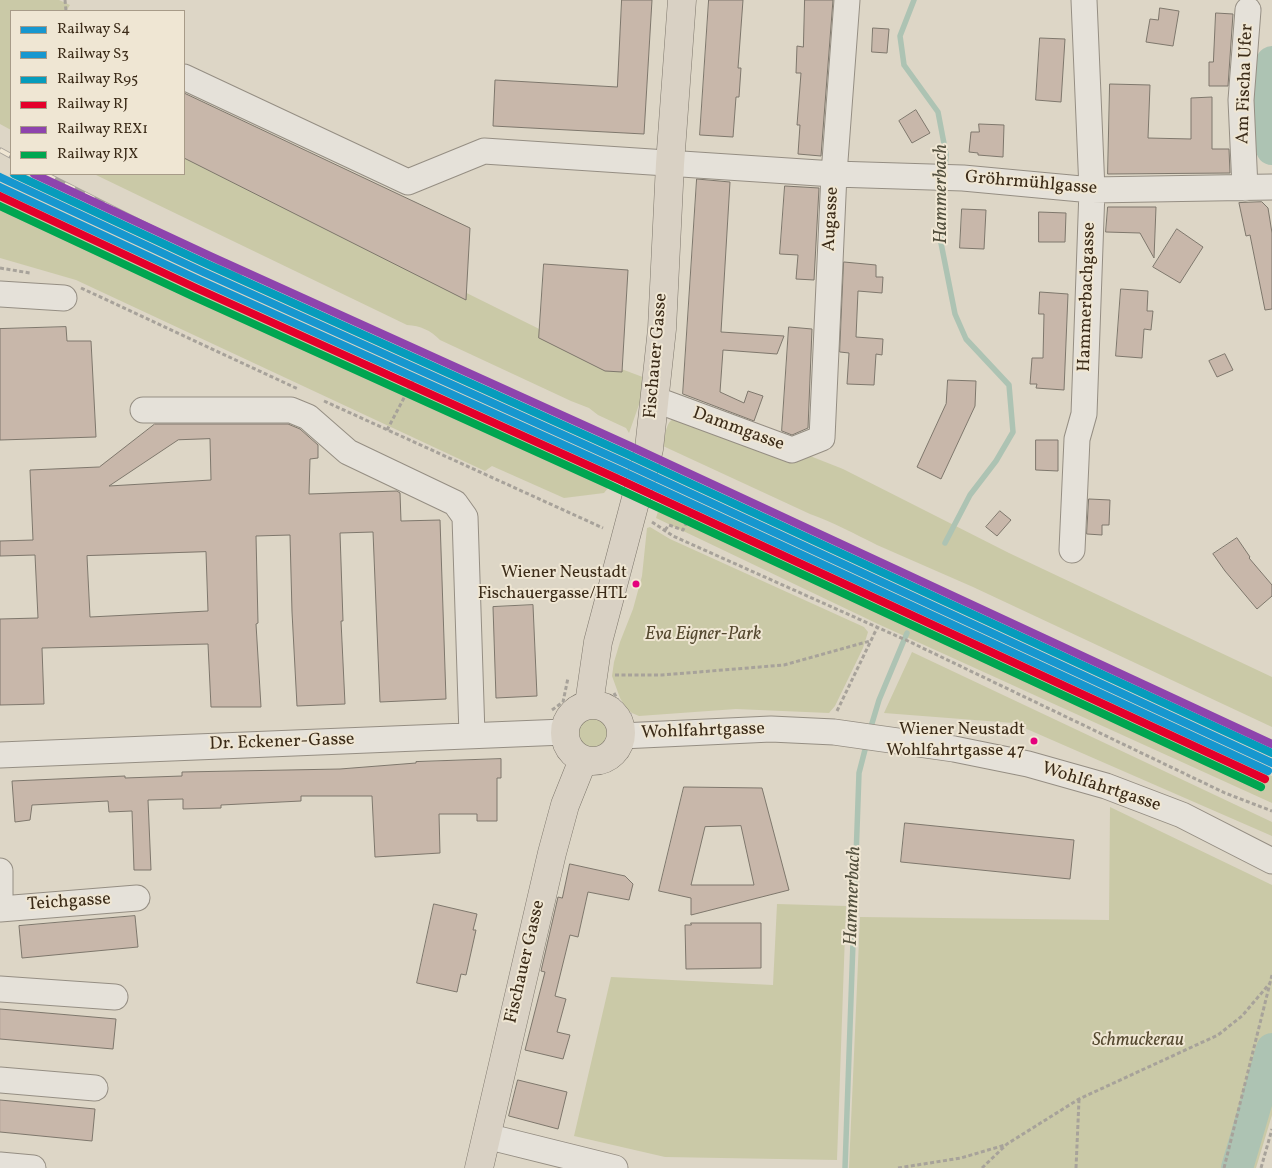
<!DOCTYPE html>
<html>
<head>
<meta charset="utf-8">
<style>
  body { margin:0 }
  #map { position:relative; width:1272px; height:1168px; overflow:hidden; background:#ddd6c6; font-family:Vollkorn,serif }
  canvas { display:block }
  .legend { position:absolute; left:10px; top:10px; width:175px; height:165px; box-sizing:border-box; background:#efe6d3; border:1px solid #a79b88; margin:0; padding:6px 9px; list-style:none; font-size:15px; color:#3b2b18 }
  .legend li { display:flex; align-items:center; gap:10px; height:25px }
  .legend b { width:25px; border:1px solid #a79b88 }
</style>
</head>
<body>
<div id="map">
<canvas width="1272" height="1168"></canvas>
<ul class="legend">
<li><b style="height:6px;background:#1797cf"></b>Railway S4</li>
<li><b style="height:6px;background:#1797cf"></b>Railway S3</li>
<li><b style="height:6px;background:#069cbc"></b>Railway R95</li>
<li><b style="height:6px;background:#e4002b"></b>Railway RJ</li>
<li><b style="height:6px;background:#8e44ad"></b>Railway REX1</li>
<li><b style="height:6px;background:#00a651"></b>Railway RJX</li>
</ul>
</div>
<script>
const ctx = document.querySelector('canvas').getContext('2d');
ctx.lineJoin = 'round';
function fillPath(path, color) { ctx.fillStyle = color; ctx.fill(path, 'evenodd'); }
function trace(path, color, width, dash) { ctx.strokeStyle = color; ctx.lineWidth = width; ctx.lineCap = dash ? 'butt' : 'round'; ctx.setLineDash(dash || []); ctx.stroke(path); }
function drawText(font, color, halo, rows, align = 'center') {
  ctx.font = font + ' Vollkorn,serif'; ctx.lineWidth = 4; ctx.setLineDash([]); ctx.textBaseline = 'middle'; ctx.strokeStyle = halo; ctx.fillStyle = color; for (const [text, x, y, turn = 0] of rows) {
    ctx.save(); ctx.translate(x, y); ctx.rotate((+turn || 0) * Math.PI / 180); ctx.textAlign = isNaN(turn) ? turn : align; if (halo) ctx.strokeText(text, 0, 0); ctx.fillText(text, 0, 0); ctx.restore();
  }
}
const green = new Path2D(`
  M 0,0 L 59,0 L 70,5 L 66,11 L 11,11 L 11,130 L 0,124 Z
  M 184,153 L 616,367 L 648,379 L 629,433 L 626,428 L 598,415 L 589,408 L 571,401 L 440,340 C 430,330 421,326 407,325 L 94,174 L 184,174 Z
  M 0,185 L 357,354 L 362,360 L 374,363 L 398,376 L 414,379 L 609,470 L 621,472 L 604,493 L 564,498 L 492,466 L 485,471 L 76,280 L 0,258 Z
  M 696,411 L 843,469 L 1009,553 L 1272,677 L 1272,727 L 973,587 C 941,573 909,559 877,545 C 855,534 833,522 810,514 L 663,446 C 668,417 668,419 696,411 Z
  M 663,495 L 1272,776 L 1272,803 L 878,624 L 656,518 Z
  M 650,527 L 670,539 L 864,627 L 868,632 L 863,648 L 835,706 L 829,713 L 736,709 L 639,716 L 632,713 L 626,708 L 620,698 L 612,676 L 614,662 L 620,642 L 633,609 L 642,576 L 647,528 Z
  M 912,652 L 1272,822 L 1272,836 L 1013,723 L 884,713 Z
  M574 731a17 17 0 1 1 34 0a17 17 0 1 1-34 0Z
  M 1110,807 L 1272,885 L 1272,1115 L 1256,1168 L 849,1168 L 860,917 L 1109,920 Z
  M 777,904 L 846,906 L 837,1160 L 665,1157 L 574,1136 L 611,977 L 773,985 Z`);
const stream = new Path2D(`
  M 914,0 L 900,36 L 904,65 L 938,112 L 946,154 L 945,172
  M 944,183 L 941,243 L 955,314 L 966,339 L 1009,385 L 1013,432 L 996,461 L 970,495 L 945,543
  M 870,730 L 879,700 L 907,633
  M 845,1168 L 859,773 L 867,742`);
const river = new Path2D(`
  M 1272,62 C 1266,91 1262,121 1272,149
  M 1237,1168 L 1272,1049`);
const building = new Path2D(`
  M 622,0 L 652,0 L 644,134 L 493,126 L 495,80 L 617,87 Z
  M 709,0 L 743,0 L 738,68 L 741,68 L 739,97 L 736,97 L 733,137 L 700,135 Z
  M 805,0 L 833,0 L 821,156 L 798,154 L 800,125 L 797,125 L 801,73 L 796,73 L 797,46 L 803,47 Z
  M 1160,8 L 1179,11 L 1173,46 L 1146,42 L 1150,19 L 1158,20 Z
  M 1216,13 L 1233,14 L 1228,86 L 1209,86 L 1209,62 L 1213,62 Z
  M 873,28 L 889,29 L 887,53 L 872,52 Z
  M 1040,38 L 1065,39 L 1061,102 L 1036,100 Z
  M 1110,84 L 1150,85 L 1148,138 L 1191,139 L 1191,98 L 1212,97 L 1212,149 L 1229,149 L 1230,173 L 1108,174 Z
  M 184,93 L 470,228 L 466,300 L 184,158 Z
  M 916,110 L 930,133 L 912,143 L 899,121 Z
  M 979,124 L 1004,125 L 1003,157 L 978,155 L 978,153 L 969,152 L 971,132 L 979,132 Z
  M 697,179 L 730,182 L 721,332 L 784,336 L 777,354 L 723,350 L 720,392 L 744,403 L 748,391 L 763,396 L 754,421 L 683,394 Z
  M 785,186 L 819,188 L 814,280 L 796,279 L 798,255 L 780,254 Z
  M 1262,202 L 1268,208 L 1272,233 L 1272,309 L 1265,310 L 1250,235 L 1246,236 L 1239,203 Z
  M 1108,207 L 1156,207 L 1154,258 L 1140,233 L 1106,232 Z
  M 962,209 L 986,210 L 984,249 L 960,248 Z
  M 1039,212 L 1066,213 L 1065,242 L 1039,242 Z
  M 1177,229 L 1203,247 L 1180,283 L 1153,267 Z
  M 844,262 L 876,265 L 876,277 L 883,277 L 882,293 L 858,291 L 856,337 L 883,339 L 882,355 L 876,354 L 874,385 L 847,384 L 849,353 L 840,352 Z
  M 544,264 L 628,270 L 622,372 L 605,371 L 539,338 Z
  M 1121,289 L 1148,291 L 1147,311 L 1153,311 L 1151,330 L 1144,329 L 1142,358 L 1116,356 Z
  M 1040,292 L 1068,294 L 1064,390 L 1036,388 L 1037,384 L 1030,384 L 1032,358 L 1043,358 L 1044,314 L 1039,314 Z
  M 66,327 L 67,341 L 91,341 L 96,437 L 0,440 L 0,329 Z
  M 789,327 L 812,329 L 808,428 L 792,435 L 782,431 Z
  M 1225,354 L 1233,370 L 1217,377 L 1209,361 Z
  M 948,380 L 976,381 L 975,406 L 941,479 L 917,467 L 946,404 Z
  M 155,424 L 288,424 L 300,429 L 318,445 L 318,458 L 310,459 L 309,494 L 397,491 L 400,493 L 401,521 L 440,520 L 446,699 L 380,702 L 373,532 L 340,533 L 343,621 L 341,621 L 345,704 L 297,706 L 292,612 L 290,535 L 256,536 L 258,623 L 256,624 L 261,707 L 211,707 L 208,644 L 42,648 L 44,704 L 0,705 L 0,619 L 38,618 L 35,555 L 0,556 L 0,541 L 33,540 L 30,470 L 99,467 ZM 210,439 L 211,480 L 109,486 L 178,440 ZM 206,552 L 208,611 L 90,617 L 87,556 Z
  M 1036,440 L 1058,440 L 1058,471 L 1036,470 Z
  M 1089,499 L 1110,500 L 1109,525 L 1102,525 L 1102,535 L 1087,534 Z
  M 1000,511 L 1011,520 L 997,536 L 986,527 Z
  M 1237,538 L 1250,557 L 1249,558 L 1272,585 L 1272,596 L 1257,609 L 1225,571 L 1213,554 Z
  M 533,605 L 537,696 L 496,698 L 493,607 Z
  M 501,759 L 501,778 L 497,778 L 497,821 L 477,821 L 477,814 L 439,814 L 440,853 L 375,857 L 372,796 L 301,796 L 301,801 L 221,805 L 221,808 L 183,809 L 183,799 L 148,800 L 151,870 L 134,870 L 132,811 L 109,812 L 108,801 L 32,805 L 30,820 L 15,822 L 12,781 L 125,776 L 125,778 L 182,776 L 182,772 L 340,769 L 416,763 L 416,762 Z
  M 684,787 L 762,788 L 789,890 L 691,915 L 691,898 L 659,891 ZM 741,826 L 754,885 L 691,885 L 705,827 Z
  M 905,823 L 1074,840 L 1070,879 L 901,862 Z
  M 570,864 L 625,876 L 633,884 L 629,900 L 588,892 L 578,937 L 570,935 L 555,996 L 566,999 L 557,1032 L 570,1035 L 563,1059 L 525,1050 L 545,972 L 541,971 L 558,897 L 562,898 Z
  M 434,904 L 477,914 L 473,930 L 476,930 L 466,975 L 461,974 L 457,992 L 417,983 Z
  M 135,916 L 138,947 L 22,958 L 19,926 Z
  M 691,923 L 761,923 L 761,968 L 686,969 L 685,925 L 691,925 Z
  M 0,1009 L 116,1019 L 113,1049 L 0,1039 Z
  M 518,1080 L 567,1092 L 558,1129 L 509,1116 Z
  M 0,1100 L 95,1109 L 92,1141 L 0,1132 Z`);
const path = new Path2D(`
  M 65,0 L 66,11
  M 0,268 L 30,273
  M 81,288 L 298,389
  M 324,401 L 603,528
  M 387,430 L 414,379
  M 652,522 L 673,536 L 908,641 L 1225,793 L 1272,811
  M 665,530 L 669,525 L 683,530 L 693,509
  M 615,675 L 662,675 L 784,665 L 870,641
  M 614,693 L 621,706 L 631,715
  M 552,710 L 563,702 L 568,678
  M 837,711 L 877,628
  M 603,773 L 626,757
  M 898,1168 L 961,1158 L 1005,1145
  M 982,1168 L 1007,1144 L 1079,1099 L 1218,1035 L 1242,1016 L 1270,983
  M 1076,1168 L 1079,1100
  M 1224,1168 L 1272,975
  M 1261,1168 L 1272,1129`);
const minor = new Path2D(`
  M 184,77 L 408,182 L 484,151 L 834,174 L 963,178 L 1092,190 L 1272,187
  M 1245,188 L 1241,100 L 1248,10
  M 0,294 L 64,298
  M 654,399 L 792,450 L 822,438 L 834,174 L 847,0
  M 143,410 L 291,410 L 308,417 L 348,452 L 455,503 L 465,517 L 472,735
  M 1072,550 L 1077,439 L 1084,414 L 1092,190 L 1084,0
  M 621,736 L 771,729 L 834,732 L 954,749 L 1028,764 L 1106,786 L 1182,815 L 1272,861
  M 0,755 L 564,732
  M 0,871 L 0,895
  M 0,909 L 137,898
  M 0,989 L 115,997
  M 0,1080 L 95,1088
  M 486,1136 L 615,1168
  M 0,1165 L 33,1168`);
const major = new Path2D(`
  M 589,704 L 598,642 L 649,449 L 662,329 L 670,164 L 682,0
  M565 733a28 28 0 1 1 56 0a28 28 0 1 1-56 0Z
  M 479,1168 L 552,853 L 565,805 L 583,760`);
const rail = new Path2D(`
  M 0,150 L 11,156
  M 45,174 L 241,273`);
const rail1 = new Path2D(`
  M 0,177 L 203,272 L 623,462 L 1272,763`);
const rail2 = new Path2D(`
  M 0,187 L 199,280 L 619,470 L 1268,771`);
const rail3 = new Path2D(`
  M 14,174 L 207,264 L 627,454 L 1272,753`);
const rail4 = new Path2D(`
  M 0,196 L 196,288 L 616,478 L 1265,779`);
const rail5 = new Path2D(`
  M 34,174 L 210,256 L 630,446 L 1272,744`);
const rail6 = new Path2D(`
  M 0,206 L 192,296 L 612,486 L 1261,787`);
const markers = [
  [636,584,4.5,"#e5007d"],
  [1034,741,4.5,"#e5007d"]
];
const busNames = [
  ["Wiener Neustadt",627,574],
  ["Fischauergasse/HTL",627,595],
  ["Wiener Neustadt",1025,731],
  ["Wohlfahrtgasse 47",1025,752]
];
const streetNames = [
  ["Am Fischa Ufer",1246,84,-88],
  ["Gröhrmühlgasse",1031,184,5],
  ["Augasse",832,219,-87],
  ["Hammerbachgasse",1088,297,-88],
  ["Fischauer Gasse",657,356,-85],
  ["Dammgasse",738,430,20],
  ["Wohlfahrtgasse",703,732,-2],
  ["Dr. Eckener-Gasse",282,743,-2],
  ["Wohlfahrtgasse",1101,788,18],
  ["Teichgasse",69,903,-4],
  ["Fischauer Gasse",526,962,-77]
];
const parkNames = [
  ["Eva Eigner-Park",703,636],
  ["Schmuckerau",1138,1042]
];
const waterNames = [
  ["Hammerbach",943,194,-90],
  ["Hammerbach",854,896,-88]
];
fillPath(green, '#cac9a7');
trace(stream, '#adc3b3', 5.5);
trace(river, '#adc3b3', 32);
fillPath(building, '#c8b7aa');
trace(building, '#7e776c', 1);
trace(minor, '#958e83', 27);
trace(major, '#7e776c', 29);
trace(path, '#a7a29a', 3, [4, 2.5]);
trace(minor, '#e5e1d9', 25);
trace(major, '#d9d1c4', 28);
trace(rail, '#a7a29a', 5.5);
trace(rail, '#efe6d3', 4, [11]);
trace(rail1, '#1797cf', 8);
trace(rail2, '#1797cf', 8);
trace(rail3, '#069cbc', 8);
trace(rail4, '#e4002b', 8);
trace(rail5, '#8e44ad', 8);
trace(rail6, '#00a651', 8);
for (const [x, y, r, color] of markers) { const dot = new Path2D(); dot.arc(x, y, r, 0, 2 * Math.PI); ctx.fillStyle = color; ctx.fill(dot); trace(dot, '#efe6d3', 2); }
drawText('17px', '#3b2b18', '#efe6d3', busNames, 'right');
drawText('18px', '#3b2b18', '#efe6d3', streetNames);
drawText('italic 18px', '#54482f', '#efe6d3', parkNames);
drawText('italic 19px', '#524f3d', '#efe6d3', waterNames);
</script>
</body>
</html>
